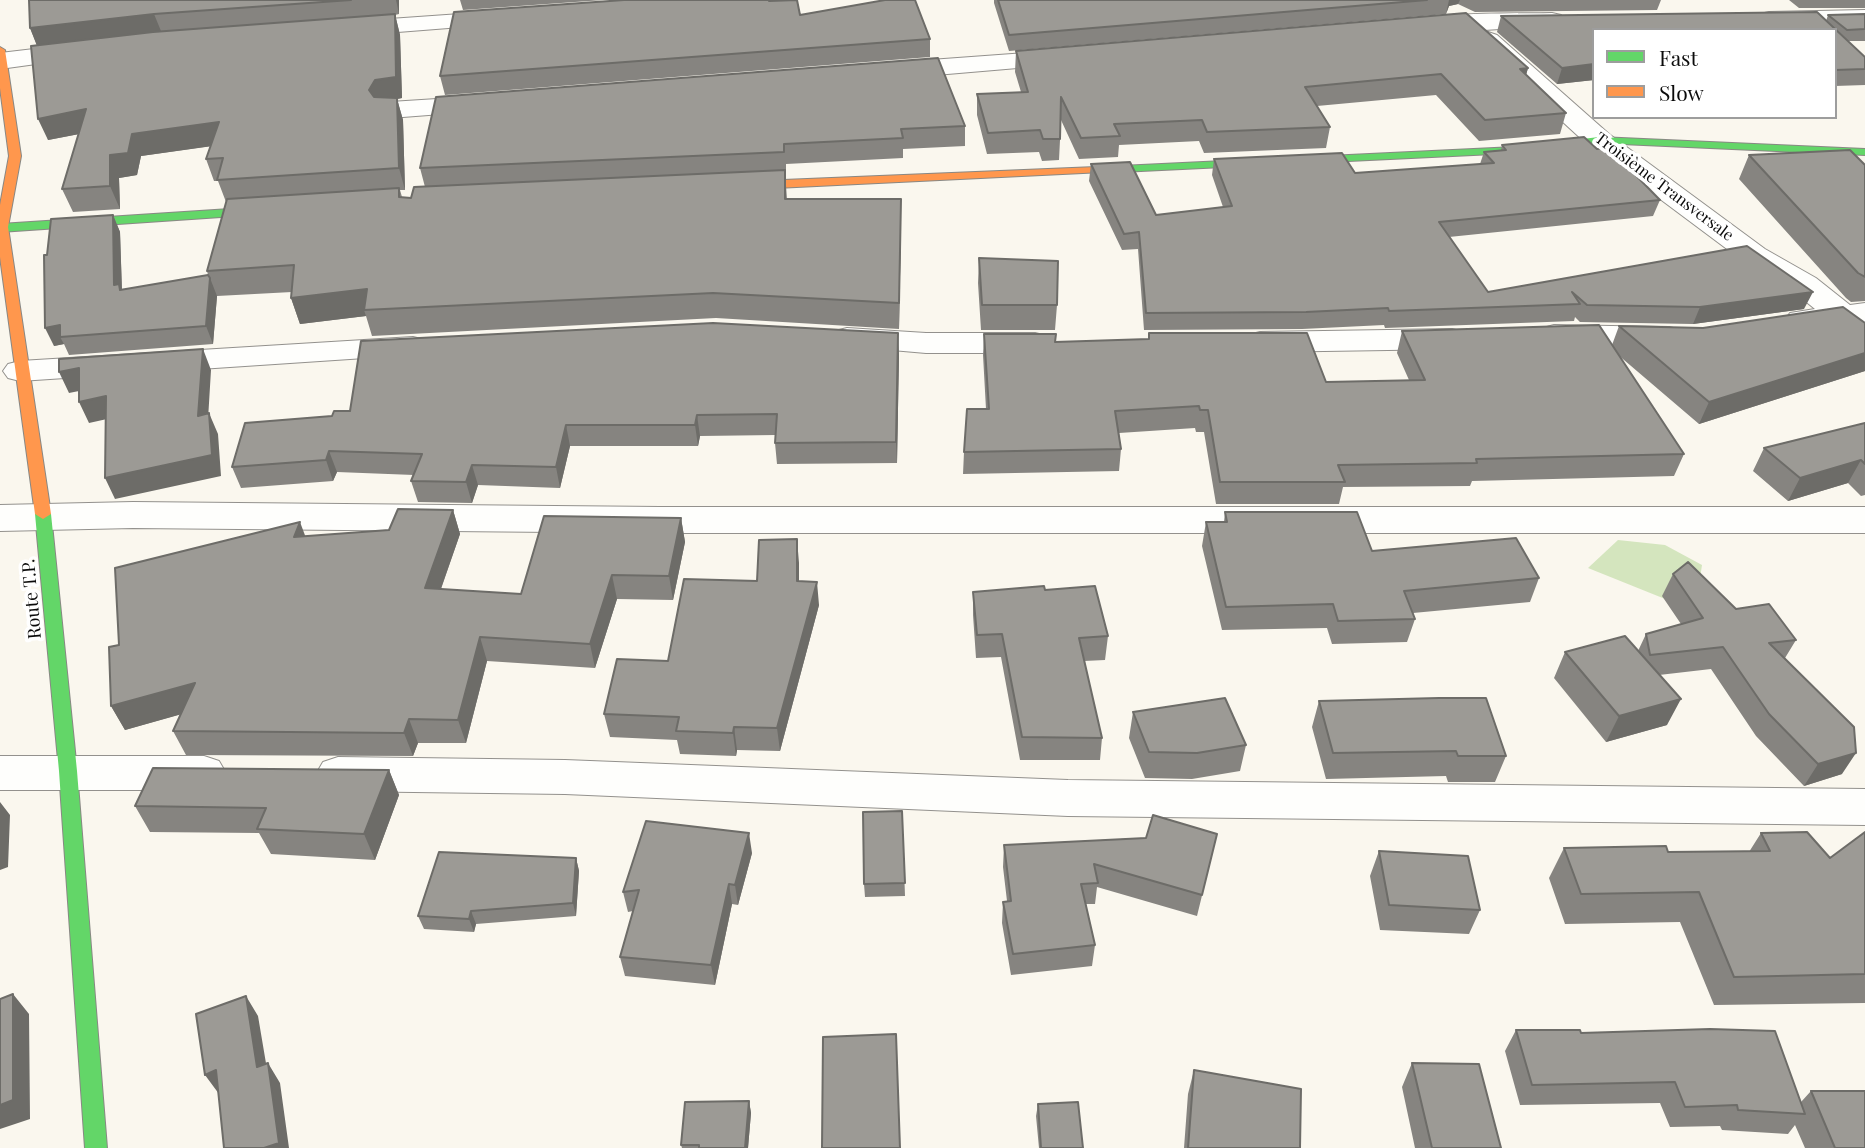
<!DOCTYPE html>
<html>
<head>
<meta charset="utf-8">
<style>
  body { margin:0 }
  #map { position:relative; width:1865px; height:1148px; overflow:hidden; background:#faf7ee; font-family:"Playfair Display",serif }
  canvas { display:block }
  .legend { position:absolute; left:1592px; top:28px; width:245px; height:91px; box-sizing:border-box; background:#fff; border:2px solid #9d9d9d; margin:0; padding:9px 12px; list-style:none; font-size:21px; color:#0b0b0b }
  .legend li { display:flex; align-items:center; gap:14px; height:35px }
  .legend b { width:35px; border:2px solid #9d9d9d }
</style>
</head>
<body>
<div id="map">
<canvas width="1865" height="1148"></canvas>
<ul class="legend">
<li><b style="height:9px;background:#63d668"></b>Fast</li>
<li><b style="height:9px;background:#ff974d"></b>Slow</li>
</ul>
</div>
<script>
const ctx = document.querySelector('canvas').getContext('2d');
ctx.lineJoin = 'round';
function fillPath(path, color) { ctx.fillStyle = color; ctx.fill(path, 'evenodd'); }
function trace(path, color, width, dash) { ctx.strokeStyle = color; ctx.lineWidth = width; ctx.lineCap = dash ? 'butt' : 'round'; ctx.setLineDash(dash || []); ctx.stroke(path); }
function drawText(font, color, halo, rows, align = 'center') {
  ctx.font = font + ' "Playfair Display",serif'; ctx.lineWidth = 7; ctx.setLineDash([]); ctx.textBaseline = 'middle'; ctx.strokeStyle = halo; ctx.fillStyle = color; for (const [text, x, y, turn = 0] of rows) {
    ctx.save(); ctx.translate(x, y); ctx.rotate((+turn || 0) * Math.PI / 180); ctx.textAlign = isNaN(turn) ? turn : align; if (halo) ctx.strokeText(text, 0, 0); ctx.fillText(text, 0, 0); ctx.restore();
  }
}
const forest = new Path2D(`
  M 1618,540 L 1665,545 L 1702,565 L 1695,611 L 1588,568 Z`);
const street = new Path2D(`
  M 1865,10 L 1865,24 L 1769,26 L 1760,24 L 1757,19 L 1760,14 L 1769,12 Z
  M 503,11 L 512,13 L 515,18 L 512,23 L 347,36 L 338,34 L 335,29 L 338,24 L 347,22 Z
  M 1552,13 L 1561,15 L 1564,20 L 1561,25 L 1423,34 L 1414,32 L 1411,27 L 1414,22 C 1458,11 1507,14 1552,13 Z
  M 1488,32 L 1497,35 L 1609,134 L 1765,249 L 1816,278 L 1850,305 L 1865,303 L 1865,331 C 1852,334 1849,331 1837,326 C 1824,322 1804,330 1790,327 L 1785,320 L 1790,313 L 1815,309 L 1794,292 L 1743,261 L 1589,146 L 1479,45 L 1475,40 L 1479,35 Z
  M 85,43 L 94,46 L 98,51 L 94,56 L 0,69 L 0,53 Z
  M 1067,50 L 1076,53 L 1080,58 L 1076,63 L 889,79 L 880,76 L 876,71 L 880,66 L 889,63 Z
  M 484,96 L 493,98 L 497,104 L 493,110 L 390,118 L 381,116 L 377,110 L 381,104 L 390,102 Z
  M 1554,325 L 1669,327 L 1681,330 L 1685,337 L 1681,344 L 1669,347 L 1543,342 L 1538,335 L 1543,328 Z
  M 847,328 L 926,333 L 1035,333 L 1047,336 L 1051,343 L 1047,350 L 1035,353 L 926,353 L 835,345 L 831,338 L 835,331 Z
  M 1452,329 L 1464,332 L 1468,339 L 1464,346 L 1452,349 L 1260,352 L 1248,349 L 1244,342 L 1248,335 L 1260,332 Z
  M 413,337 L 425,340 L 429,347 L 425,354 L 20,381 L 8,378 L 3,371 L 8,364 L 20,361 Z
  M 133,502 L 660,507 L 1865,507 L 1865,533 L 660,533 L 133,528 L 0,531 L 0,505 Z
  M 0,756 L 204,756 L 219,761 L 226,773 L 219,785 L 204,790 L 0,790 Z
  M 338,757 L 565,760 L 1068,780 L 1865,789 L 1865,825 L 1068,816 L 565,794 L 338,791 L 323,786 L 316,774 L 323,762 Z`);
const fast = new Path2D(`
  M 1599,137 L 1865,149 L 1865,155 L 1599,143 L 1515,153 L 1120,172 L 1114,169 L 1120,166 L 1515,147 Z
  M 276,206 L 280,207 L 280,213 L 0,232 L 0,224 Z
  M 43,509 L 51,514 L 77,771 L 107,1148 L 85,1148 L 59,771 L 35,514 Z`);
const slow = new Path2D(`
  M 0,47 L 5,50 L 21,156 L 8,227 L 51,514 L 43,519 L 35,514 L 0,257 L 0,205 L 9,156 L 0,88 Z
  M 1120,166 L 1126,169 L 1124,171 L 735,190 L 729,186 L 735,182 Z`);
const wall = new Path2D(`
  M 29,0 L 399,0 L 399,14 L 395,15 L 400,35 L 402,98 L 397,99 L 403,120 L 405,190 L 400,190 L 402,197 L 411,198 L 425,187 L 420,168 L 436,97 L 965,126 L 965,146 L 903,149 L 903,158 L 786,164 L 786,172 L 785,172 L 787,199 L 901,224 L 899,329 L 716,318 L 372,336 L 366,316 L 300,324 L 291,298 L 292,292 L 217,296 L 213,344 L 69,355 L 64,344 L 54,346 L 47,255 L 113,215 L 120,232 L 122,290 L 208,275 L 207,271 L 226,202 L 218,181 L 214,181 L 206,159 L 211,146 L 141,156 L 137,175 L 119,178 L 120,209 L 73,212 L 62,189 L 79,134 L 48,140 L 37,45 L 30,28 Z
  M 460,0 L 603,0 L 463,10 Z
  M 994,0 L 1661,0 L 1657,10 L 1475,12 L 1458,4 L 1449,6 L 1446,14 L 1009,51 L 994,3 Z
  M 1789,0 L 1865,0 L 1865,8 L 1799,8 Z
  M 769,1 L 800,15 L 930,39 L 930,57 L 445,95 L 440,76 Z
  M 1865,14 L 1865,41 L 1848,41 L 1865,57 L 1865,85 L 1835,86 L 1835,30 L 1594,30 L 1594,80 L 1557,84 L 1497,32 L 1501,16 L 1826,21 L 1828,15 Z
  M 1016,51 L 1528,68 L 1526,75 L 1566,113 L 1560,134 L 1479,141 L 1436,95 L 1317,106 L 1330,127 L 1326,148 L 1204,153 L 1199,141 L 1119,145 L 1118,157 L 1079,159 L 1061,120 L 1059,160 L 1042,161 L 1039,152 L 987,154 L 977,115 L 977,94 L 1021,92 L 1015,72 Z
  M 1502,145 L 1597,149 L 1660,200 L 1653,216 L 1449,237 L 1488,292 L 1747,246 L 1804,309 L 1693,324 L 1580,322 L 1575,317 L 1574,321 L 1385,328 L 1384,325 L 1302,329 L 1144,330 L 1138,249 L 1122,250 L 1089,181 L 1091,164 L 1156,215 L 1223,207 L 1212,175 L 1214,159 L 1355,173 L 1480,164 L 1484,152 L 1501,150 Z
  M 1749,155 L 1865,165 L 1865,301 L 1851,302 L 1846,298 L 1739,179 Z
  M 979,258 L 1057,305 L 1055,330 L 981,330 L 978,283 Z
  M 1865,323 L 1865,371 L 1699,424 L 1617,354 L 1684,454 L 1674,476 L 1472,481 L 1470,486 L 1343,487 L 1339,504 L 1216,504 L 1204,432 L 1196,432 L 1195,428 L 1119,433 L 1121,449 L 1119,471 L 963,474 L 964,452 L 986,409 L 983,355 L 984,334 L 1055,342 L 1148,339 L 1149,333 L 1326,382 L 1409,380 L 1397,353 L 1402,331 L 1612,345 L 1619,326 L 1703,328 Z
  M 899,354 L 897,463 L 777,464 L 775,443 L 776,435 L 700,436 L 698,446 L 570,446 L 560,488 L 478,485 L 472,503 L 418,502 L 411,481 L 414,475 L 337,472 L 333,481 L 241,488 L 232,467 L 332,416 L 350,411 Z
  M 1865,423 L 1865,495 L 1861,496 L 1848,483 L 1788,501 L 1753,471 L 1764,448 Z
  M 453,510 L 460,534 L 441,589 L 521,594 L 681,518 L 685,542 L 673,600 L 617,599 L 595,668 L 487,661 L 466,743 L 418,743 L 413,756 L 186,755 L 173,731 L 181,714 L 125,730 L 111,706 L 119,645 L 305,536 L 389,530 Z
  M 1225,512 L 1372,551 L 1539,578 L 1530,602 L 1413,613 L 1415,619 L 1407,642 L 1332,644 L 1327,628 L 1222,630 L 1202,546 L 1206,522 L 1224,522 Z
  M 797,539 L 799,581 L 819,605 L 780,751 L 737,750 L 736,756 L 680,754 L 677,740 L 610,737 L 604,714 L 668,661 L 757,581 Z
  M 1673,574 L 1736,609 L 1796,640 L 1785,658 L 1842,774 L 1804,786 L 1756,736 L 1711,669 L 1659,675 L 1667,725 L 1606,742 L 1554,678 L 1565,652 L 1638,651 L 1646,634 L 1681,624 L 1662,596 Z
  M 1045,590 L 1108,636 L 1105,660 L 1084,661 L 1102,738 L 1100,760 L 1020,760 L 1001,657 L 976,658 L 973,615 L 973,592 Z
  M 1319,701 L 1506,756 L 1495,782 L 1448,782 L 1446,776 L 1326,779 L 1312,727 Z
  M 1133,712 L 1246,745 L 1240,771 L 1192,779 L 1145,778 L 1129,738 Z
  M 389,770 L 399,795 L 375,860 L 271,854 L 259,833 L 150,832 L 135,806 Z
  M 902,811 L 905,896 L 865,897 L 864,884 Z
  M 1865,832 L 1865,1003 L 1714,1005 L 1680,922 L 1565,924 L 1549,878 L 1564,848 L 1668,852 L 1749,852 L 1761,833 L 1830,858 Z
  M 1217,834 L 1197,916 L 1097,887 L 1095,904 L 1086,904 L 1095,945 L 1092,966 L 1011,975 L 1002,923 L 1003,902 L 1007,901 L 1003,867 L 1004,845 Z
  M 1379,851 L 1480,910 L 1469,934 L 1380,930 L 1370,876 Z
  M 752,853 L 738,905 L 732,904 L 715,985 L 625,976 L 620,957 L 633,911 L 628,912 L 623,892 Z
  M 576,858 L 579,871 L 576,916 L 476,924 L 474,932 L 424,929 L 418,916 Z
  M 1516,1030 L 1581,1033 L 1801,1102 L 1811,1091 L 1865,1148 L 1805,1148 L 1795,1125 L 1788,1134 L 1722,1130 L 1720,1126 L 1670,1127 L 1660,1103 L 1520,1105 L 1505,1051 Z
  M 1412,1063 L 1501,1148 L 1415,1148 L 1402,1087 Z
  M 1194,1070 L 1300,1148 L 1184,1148 L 1188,1094 Z
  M 749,1101 L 751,1113 L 748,1148 L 682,1148 L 681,1145 Z
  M 1038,1104 L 1083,1148 L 1039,1148 L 1036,1116 Z`);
const shadedWall = new Path2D(`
  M 396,0 L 399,0 L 399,14 Z
  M 1449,0 L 1460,0 L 1458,4 L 1449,6 L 1446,14 Z
  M 154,14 L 161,31 L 37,46 L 30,28 Z
  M 395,14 L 400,35 L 402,98 L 397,99 L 403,120 L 405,190 L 399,168 L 375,111 L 369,90 Z
  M 1594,64 L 1594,80 L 1557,84 L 1562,68 Z
  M 1528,68 L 1522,89 L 1520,69 Z
  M 86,109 L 95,131 L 48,140 L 38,119 Z
  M 219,122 L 227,144 L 141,156 L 137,175 L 119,178 L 120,209 L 110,186 L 110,155 L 132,134 Z
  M 901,199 L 901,224 L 899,329 L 899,303 Z
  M 113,215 L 120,232 L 122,294 L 114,285 Z
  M 210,278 L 217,296 L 213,344 L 206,326 Z
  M 367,289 L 364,310 L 366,316 L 300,324 L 291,298 Z
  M 1813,292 L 1804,309 L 1693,324 L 1700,307 Z
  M 60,325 L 60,337 L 64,344 L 54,346 L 45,328 Z
  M 898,333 L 899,354 L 897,463 L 896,442 Z
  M 203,349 L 211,370 L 207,436 L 198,416 Z
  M 1865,353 L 1865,371 L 1699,424 L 1709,402 Z
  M 79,368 L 89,389 L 69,393 L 59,372 Z
  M 106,396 L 116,417 L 89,423 L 79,402 Z
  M 209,413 L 218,434 L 221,476 L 115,499 L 105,478 Z
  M 697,415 L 700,436 L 698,446 L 695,425 Z
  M 566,425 L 570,446 L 560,488 L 556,467 Z
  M 329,451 L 337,472 L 333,481 L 326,460 Z
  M 1861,460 L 1848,483 L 1788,501 L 1800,478 Z
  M 472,465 L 478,485 L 472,503 L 466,482 Z
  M 453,510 L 460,534 L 433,611 L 425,588 Z
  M 681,518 L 685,542 L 673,600 L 669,576 Z
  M 300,522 L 309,546 L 294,537 Z
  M 797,539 L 799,563 L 799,605 L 797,581 Z
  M 612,575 L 617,599 L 595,668 L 590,644 Z
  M 817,582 L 819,605 L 780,751 L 777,728 Z
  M 480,637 L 487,661 L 466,743 L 458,720 Z
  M 195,683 L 207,707 L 125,730 L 111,706 Z
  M 1681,699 L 1667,725 L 1606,742 L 1619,716 Z
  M 409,719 L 418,743 L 413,756 L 404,733 Z
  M 734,727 L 737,750 L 736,756 L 733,733 Z
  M 1856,753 L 1842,774 L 1804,786 L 1818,764 Z
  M 389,770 L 399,795 L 375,860 L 364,834 Z
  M 0,802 L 10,815 L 8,867 L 0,870 Z
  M 749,833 L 752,853 L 738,905 L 735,885 Z
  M 576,858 L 579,871 L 576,916 L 573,903 Z
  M 729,884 L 732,904 L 715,985 L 711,965 Z
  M 471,911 L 476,924 L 474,932 L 469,919 Z
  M 13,994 L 29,1014 L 30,1119 L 0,1129 L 0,1105 Z
  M 246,996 L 258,1016 L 270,1087 L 257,1067 Z
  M 268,1063 L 280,1083 L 289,1148 L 264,1148 Z
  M 216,1070 L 219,1094 L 205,1075 Z
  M 749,1101 L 751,1113 L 748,1148 L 745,1148 Z`);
const building = new Path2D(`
  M 29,0 L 351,0 L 154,14 L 30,28 Z
  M 624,0 L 769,0 L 769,1 L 797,0 L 800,15 L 885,0 L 915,0 L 930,39 L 440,76 L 454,12 Z
  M 998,0 L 1427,0 L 1009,35 Z
  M 1817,12 L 1865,57 L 1865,69 L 1835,70 L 1835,30 L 1594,30 L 1594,64 L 1562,68 L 1501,16 Z
  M 1466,13 L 1528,68 L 1520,69 L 1566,113 L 1485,120 L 1441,74 L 1305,87 L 1330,127 L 1207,132 L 1202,120 L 1114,124 L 1120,136 L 1081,138 L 1061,97 L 1060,139 L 1043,139 L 1040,130 L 988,133 L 977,94 L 1028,92 L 1016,51 Z
  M 395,14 L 396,77 L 375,80 L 369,90 L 374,97 L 397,98 L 399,168 L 217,180 L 223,158 L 206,159 L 219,122 L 132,134 L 128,153 L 110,155 L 110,186 L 62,189 L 86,109 L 38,119 L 31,46 L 153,32 Z
  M 1865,14 L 1865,29 L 1847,30 L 1828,15 Z
  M 938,58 L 965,126 L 901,129 L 903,138 L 784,144 L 784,152 L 420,168 L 436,97 Z
  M 1584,137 L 1597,149 L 1609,148 L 1660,200 L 1439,222 L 1488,292 L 1747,246 L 1813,292 L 1700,307 L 1587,305 L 1572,292 L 1580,304 L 1389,311 L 1388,308 L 1306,312 L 1146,313 L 1139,232 L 1124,234 L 1091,164 L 1130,162 L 1156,215 L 1232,206 L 1214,159 L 1342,153 L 1355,173 L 1494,163 L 1484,152 L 1506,150 L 1502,145 Z
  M 1850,150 L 1865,165 L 1865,277 L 1858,273 L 1749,155 Z
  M 785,170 L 785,199 L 901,199 L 899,303 L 713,293 L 364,310 L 367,289 L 291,298 L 294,265 L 207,271 L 227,199 L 399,188 L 399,197 L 411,198 L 414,187 Z
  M 113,215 L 114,285 L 119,284 L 120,290 L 208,275 L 210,278 L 206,326 L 60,337 L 60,325 L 45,328 L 44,255 L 47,255 L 51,219 Z
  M 979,258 L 1058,261 L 1057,305 L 982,305 Z
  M 1843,307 L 1865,323 L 1865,353 L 1709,402 L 1619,326 L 1703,328 Z
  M 713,323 L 898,333 L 896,442 L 775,443 L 777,414 L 697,415 L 695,425 L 566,425 L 556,467 L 472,465 L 466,482 L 411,481 L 422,454 L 329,451 L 326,460 L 232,467 L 245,423 L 332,416 L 334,411 L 350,411 L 361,341 Z
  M 1599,325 L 1684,454 L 1476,459 L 1477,463 L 1338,465 L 1345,482 L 1220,482 L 1208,410 L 1200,410 L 1199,406 L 1115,411 L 1121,449 L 964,452 L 967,409 L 989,409 L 984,334 L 1056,334 L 1055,342 L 1149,339 L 1149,333 L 1307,333 L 1326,382 L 1425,380 L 1402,331 Z
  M 203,349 L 198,416 L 209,413 L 212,455 L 105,478 L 106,396 L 79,402 L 79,368 L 59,372 L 59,359 Z
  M 1865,423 L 1865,464 L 1861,460 L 1800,478 L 1764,448 Z
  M 398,509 L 453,510 L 425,588 L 521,594 L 544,516 L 681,518 L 669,576 L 612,575 L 590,644 L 480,637 L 458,720 L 409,719 L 404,733 L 173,731 L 195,683 L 111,706 L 109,647 L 119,645 L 115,568 L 300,522 L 294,537 L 389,530 Z
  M 1225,512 L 1357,512 L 1372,551 L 1516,538 L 1539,578 L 1404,591 L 1415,619 L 1338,621 L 1333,604 L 1226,607 L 1206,522 L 1227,522 Z
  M 797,539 L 797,581 L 817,582 L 777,728 L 734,727 L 733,733 L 676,731 L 679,717 L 604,714 L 617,659 L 668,661 L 684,579 L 757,581 L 759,540 Z
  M 1688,562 L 1736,609 L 1769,604 L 1796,640 L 1769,643 L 1854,727 L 1856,753 L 1818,764 L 1769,714 L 1723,647 L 1650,655 L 1646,634 L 1703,618 L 1673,574 Z
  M 1044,586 L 1045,590 L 1095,586 L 1108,636 L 1079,638 L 1102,738 L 1022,737 L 1002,634 L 977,635 L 973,592 Z
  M 1625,636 L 1681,699 L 1619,716 L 1565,652 Z
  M 1225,698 L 1246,745 L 1197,753 L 1149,752 L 1133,712 Z
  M 1439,698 L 1486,698 L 1506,756 L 1458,756 L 1456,751 L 1333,753 L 1319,701 Z
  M 153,768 L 389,770 L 364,834 L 257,829 L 266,808 L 135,806 Z
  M 902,811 L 905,883 L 864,884 L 863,812 Z
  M 1153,815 L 1217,834 L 1202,895 L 1094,864 L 1098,883 L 1081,884 L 1095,945 L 1013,954 L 1003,902 L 1011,901 L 1004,845 L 1146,838 Z
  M 646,821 L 749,833 L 735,885 L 729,884 L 711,965 L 620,957 L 639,890 L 623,892 Z
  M 1807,832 L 1830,858 L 1865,832 L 1865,974 L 1734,977 L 1699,892 L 1581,894 L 1564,848 L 1666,846 L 1668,852 L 1770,851 L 1761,833 Z
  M 1379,851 L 1468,856 L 1480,910 L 1389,905 Z
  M 439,852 L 576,858 L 573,903 L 471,911 L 469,919 L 418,916 Z
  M 13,994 L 13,1100 L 0,1105 L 0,999 Z
  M 246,996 L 257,1067 L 268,1063 L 279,1143 L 264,1148 L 224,1148 L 216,1070 L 205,1075 L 196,1014 Z
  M 1710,1029 L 1775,1031 L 1805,1114 L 1738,1110 L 1737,1105 L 1685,1107 L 1675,1082 L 1532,1085 L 1516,1030 L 1580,1030 L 1581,1033 Z
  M 896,1034 L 900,1148 L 822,1148 L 823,1037 Z
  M 1412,1063 L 1479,1064 L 1501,1148 L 1432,1148 Z
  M 1194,1070 L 1301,1089 L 1300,1148 L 1188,1148 Z
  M 1811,1091 L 1865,1091 L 1865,1148 L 1835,1148 Z
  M 749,1101 L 745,1148 L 699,1148 L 699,1145 L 681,1145 L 685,1102 Z
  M 1078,1102 L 1083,1148 L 1041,1148 L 1038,1104 Z`);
const farStreetnames = [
  ["Troisième Transversale",1664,187,37]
];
const streetNames = [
  ["Route T.P.",32,599,-95]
];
fillPath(forest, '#d4e5be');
trace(street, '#93918d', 2);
trace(fast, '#898884', 2);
trace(slow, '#898884', 2);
fillPath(street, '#fefefc');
fillPath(fast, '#63d668');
fillPath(slow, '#ff974d');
fillPath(wall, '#868480');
fillPath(shadedWall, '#6d6c68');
fillPath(building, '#9c9a95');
trace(building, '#6d6c68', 2);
drawText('16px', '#0b0b0b', '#fff', farStreetnames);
drawText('18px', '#0b0b0b', '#fff', streetNames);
</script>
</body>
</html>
